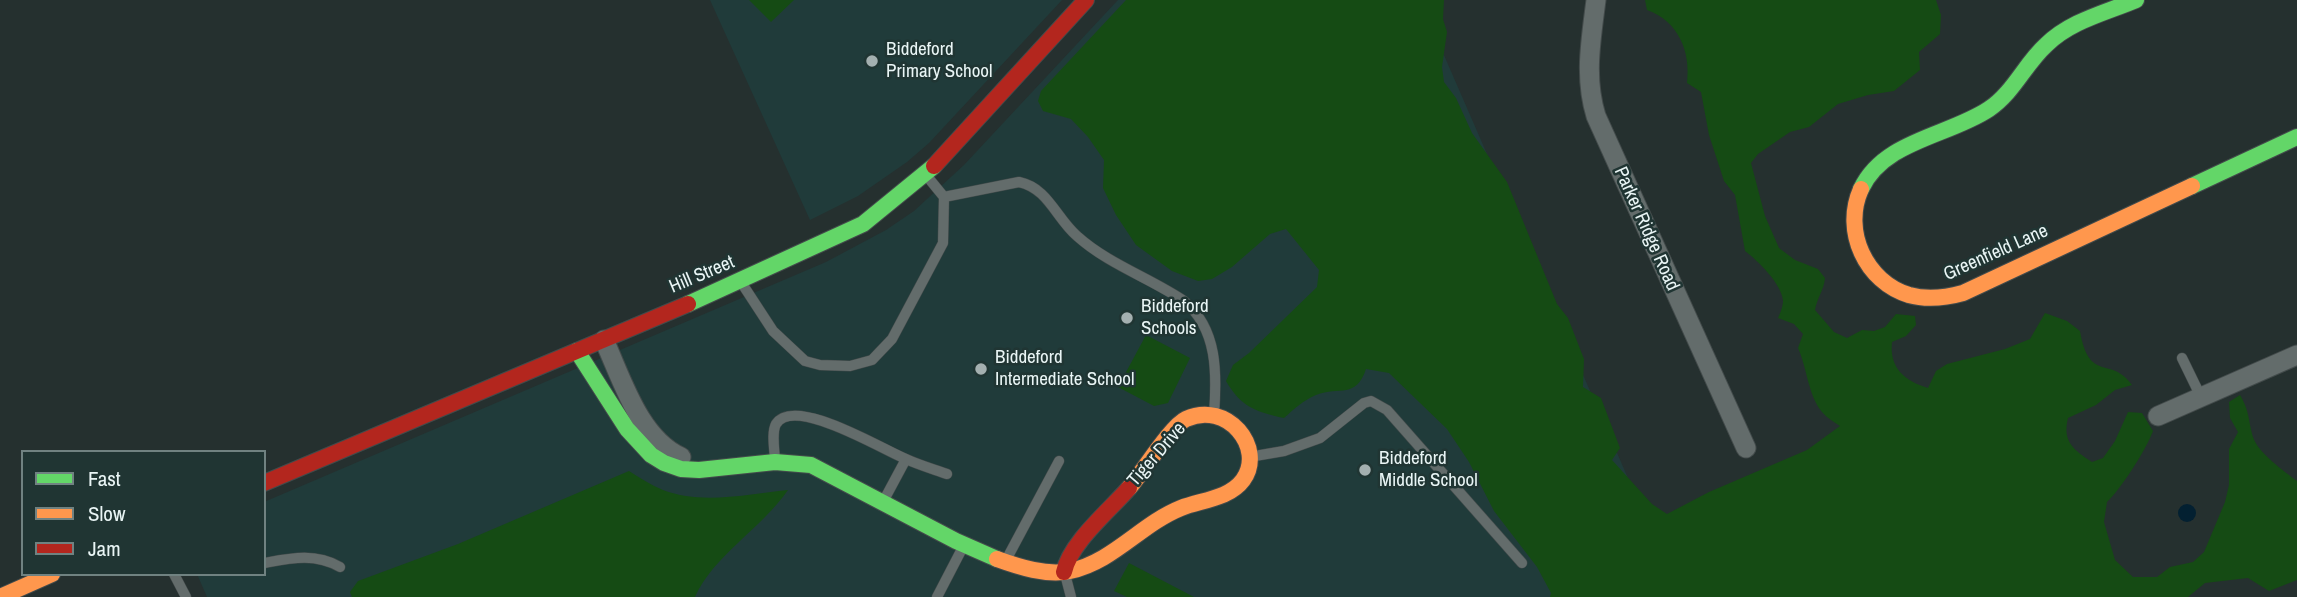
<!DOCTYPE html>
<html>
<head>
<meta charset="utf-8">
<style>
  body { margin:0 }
  #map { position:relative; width:2297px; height:597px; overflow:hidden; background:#25302f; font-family:"Archivo Narrow",sans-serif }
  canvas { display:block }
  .legend { position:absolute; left:21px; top:450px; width:245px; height:126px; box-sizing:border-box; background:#203533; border:2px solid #708281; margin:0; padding:9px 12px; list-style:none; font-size:21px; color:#e9f5f5 }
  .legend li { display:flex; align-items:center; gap:14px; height:35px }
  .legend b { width:35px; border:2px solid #708281 }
</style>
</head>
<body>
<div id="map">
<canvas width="2297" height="597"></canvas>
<ul class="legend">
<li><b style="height:9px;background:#63d668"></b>Fast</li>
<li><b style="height:9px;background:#ff974d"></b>Slow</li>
<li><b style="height:9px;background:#b3261e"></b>Jam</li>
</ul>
</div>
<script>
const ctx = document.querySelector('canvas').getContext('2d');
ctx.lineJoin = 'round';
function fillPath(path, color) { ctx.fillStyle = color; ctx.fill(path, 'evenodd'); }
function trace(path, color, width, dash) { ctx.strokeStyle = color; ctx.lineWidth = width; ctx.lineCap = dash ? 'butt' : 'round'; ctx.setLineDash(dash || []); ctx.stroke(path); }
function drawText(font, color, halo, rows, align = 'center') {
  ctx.font = font + ' "Archivo Narrow",sans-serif'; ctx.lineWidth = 5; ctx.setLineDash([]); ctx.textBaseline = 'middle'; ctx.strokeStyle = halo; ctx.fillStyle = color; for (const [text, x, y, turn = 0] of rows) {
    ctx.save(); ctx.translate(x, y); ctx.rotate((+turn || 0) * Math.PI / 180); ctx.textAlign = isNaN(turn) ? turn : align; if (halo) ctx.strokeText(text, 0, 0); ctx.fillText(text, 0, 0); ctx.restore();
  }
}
const built = new Path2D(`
  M 710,0 L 1062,0 L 929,143 L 907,162 L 858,196 L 810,220 Z
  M 1118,0 L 1420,0 L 1651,531 L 2061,597 L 207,597 L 197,574 L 264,574 L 264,502 L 826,262 L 886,230 L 914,211 L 964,165 Z`);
const green = new Path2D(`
  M 749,0 L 794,0 L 771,22 Z
  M 1126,0 L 1444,0 L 1443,19 L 1447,32 L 1442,67 L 1444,82 L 1456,98 L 1472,133 L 1507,182 L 1557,304 L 1568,318 L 1584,359 L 1583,387 L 1601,398 L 1620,448 L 1612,460 L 1652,504 L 1667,514 L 1709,492 L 1807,450 L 1840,426 C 1834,422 1827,418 1822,412 C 1808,395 1807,368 1798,348 L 1803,334 L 1794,324 L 1778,318 C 1780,314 1783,306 1783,301 C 1782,284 1758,261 1745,251 L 1735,195 L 1724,181 L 1709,135 L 1701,92 L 1687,83 C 1691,51 1678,21 1647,10 L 1645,0 L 1936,0 L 1941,15 L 1940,34 L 1919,52 L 1920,70 L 1894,91 L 1868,95 L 1838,104 L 1809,127 L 1790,132 L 1758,154 L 1751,163 L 1765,216 L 1779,248 L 1795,260 L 1818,269 L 1825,278 C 1824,290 1817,298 1815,310 L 1834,332 L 1847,338 L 1862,330 L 1874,331 L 1885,327 L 1896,314 L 1915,316 L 1916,325 L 1906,336 L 1892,342 C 1889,368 1905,381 1928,388 L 1936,371 L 1947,364 L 2005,349 L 2030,339 L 2045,313 L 2067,321 L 2080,331 C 2089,384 2111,355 2132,385 L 2115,390 L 2096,405 L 2068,418 C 2062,442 2074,450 2092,462 L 2103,458 L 2115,441 L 2128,412 L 2142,413 L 2153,431 C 2146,450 2121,489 2107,502 L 2104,522 L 2115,560 L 2133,577 L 2157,577 L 2170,567 L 2193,562 L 2204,552 L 2225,502 L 2229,485 L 2229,449 L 2238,432 L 2230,418 L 2229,402 L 2240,395 C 2250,412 2248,420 2253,437 C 2258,453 2284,471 2297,481 L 2297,580 L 2269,591 L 2248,578 L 2205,583 L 2188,597 L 1550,597 L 1551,593 L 1537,567 L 1494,511 L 1469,462 L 1447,429 L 1389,373 L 1366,369 C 1356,399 1340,386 1316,395 C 1304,400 1294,409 1284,418 C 1256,412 1241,407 1226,381 L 1233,365 L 1249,353 L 1317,287 L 1319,270 L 1286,229 L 1270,234 L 1232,267 L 1212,279 L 1198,281 L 1172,271 L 1136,245 L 1116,215 L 1103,188 L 1104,160 L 1088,137 L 1071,119 L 1043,111 L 1038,101 L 1041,91 Z
  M 1146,335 L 1190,358 L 1168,403 L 1154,406 L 1118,387 Z
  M 629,471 C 640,478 651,485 663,490 C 702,505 748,494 788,490 C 762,528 713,556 695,597 L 352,597 L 350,592 L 358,581 L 458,544 Z
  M 1129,563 L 1194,597 L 1127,597 L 1114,591 Z`);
const water = new Path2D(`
  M2178 513a9 9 0 1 1 18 0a9 9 0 1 1-18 0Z`);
const lane = new Path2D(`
  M 944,197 L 1019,182 C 1048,188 1056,218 1077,236 C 1108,264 1150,278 1184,301 C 1218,329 1217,374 1214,415
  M 741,282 L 773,331 L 805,361 L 820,365 L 850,366 L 872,360 L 892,339 L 943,243 L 944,197 L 926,175
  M 2182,358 L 2201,397
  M 1249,457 L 1284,451 L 1320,438 L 1364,403 L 1371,401 L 1387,410 L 1522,563
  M 775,462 C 775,452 771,433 776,424 C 794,395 883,450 906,459 C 919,465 933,469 947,474
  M 884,500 L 906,459
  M 1005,562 L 1059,461
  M 264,563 C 292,558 315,553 340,567
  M 174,574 L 186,597
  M 1065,574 L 1071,597
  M 937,597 L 964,545`);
const street = new Path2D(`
  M 1596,0 C 1591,40 1584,77 1596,116 L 1746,448
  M 604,340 C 622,379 639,438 681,457
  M 2158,416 L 2297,355`);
const fast = new Path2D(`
  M 2192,186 L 2297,137
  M 1861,189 C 1884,140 1949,136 1989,109 C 2014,92 2025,64 2046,45 C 2070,21 2105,13 2136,0
  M 688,304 L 863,224 L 934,166
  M 577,351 L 627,429 L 651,455 L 664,463 L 681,469 L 699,470 L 775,462 L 811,465 L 956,541 L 997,559`);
const slow = new Path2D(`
  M 1861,189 C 1842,231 1866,282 1909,295 C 1927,300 1945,298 1963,293 L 2192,186
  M 997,559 C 1019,567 1047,576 1070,571 C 1113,562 1141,524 1181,508 C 1201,500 1229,499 1243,480 C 1266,448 1227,400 1186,419 C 1171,426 1143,472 1129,488
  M 0,597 L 52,574`);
const jam = new Path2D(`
  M 934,166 L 1086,0
  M 264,483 L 688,304
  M 1064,572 C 1070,543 1109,511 1129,488`);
const markers = [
  [872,61,7,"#a4b0b0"],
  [1127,318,7,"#a4b0b0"],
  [981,369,7,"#a4b0b0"],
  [1365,470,7,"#a4b0b0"]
];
const poiNames = [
  ["Biddeford",886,50],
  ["Primary School",886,72],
  ["Biddeford",1141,307],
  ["Schools",1141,329],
  ["Biddeford",995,358],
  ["Intermediate School",995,380],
  ["Biddeford",1379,459],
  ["Middle School",1379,481]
];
const streetNames = [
  ["Parker Ridge Road",1646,229,66],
  ["Greenfield Lane",1996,253,-24],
  ["Hill Street",702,275,-23],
  ["Tiger Drive",1157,455,-49]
];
fillPath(built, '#203b3a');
fillPath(green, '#154b14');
fillPath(water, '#032031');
trace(lane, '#434b4b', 11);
trace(street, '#434b4b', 21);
trace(fast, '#434b4b', 18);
trace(slow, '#434b4b', 18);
trace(jam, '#434b4b', 18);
trace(lane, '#636c6b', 10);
trace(street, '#636c6b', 19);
trace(fast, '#63d668', 16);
trace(slow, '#ff974d', 16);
trace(jam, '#b3261e', 16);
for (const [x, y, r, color] of markers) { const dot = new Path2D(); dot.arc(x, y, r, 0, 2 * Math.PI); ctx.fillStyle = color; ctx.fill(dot); trace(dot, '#203533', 2.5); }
drawText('19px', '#e9f5f5', '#203533', poiNames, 'left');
drawText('19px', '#e9f5f5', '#203533', streetNames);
</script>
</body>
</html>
